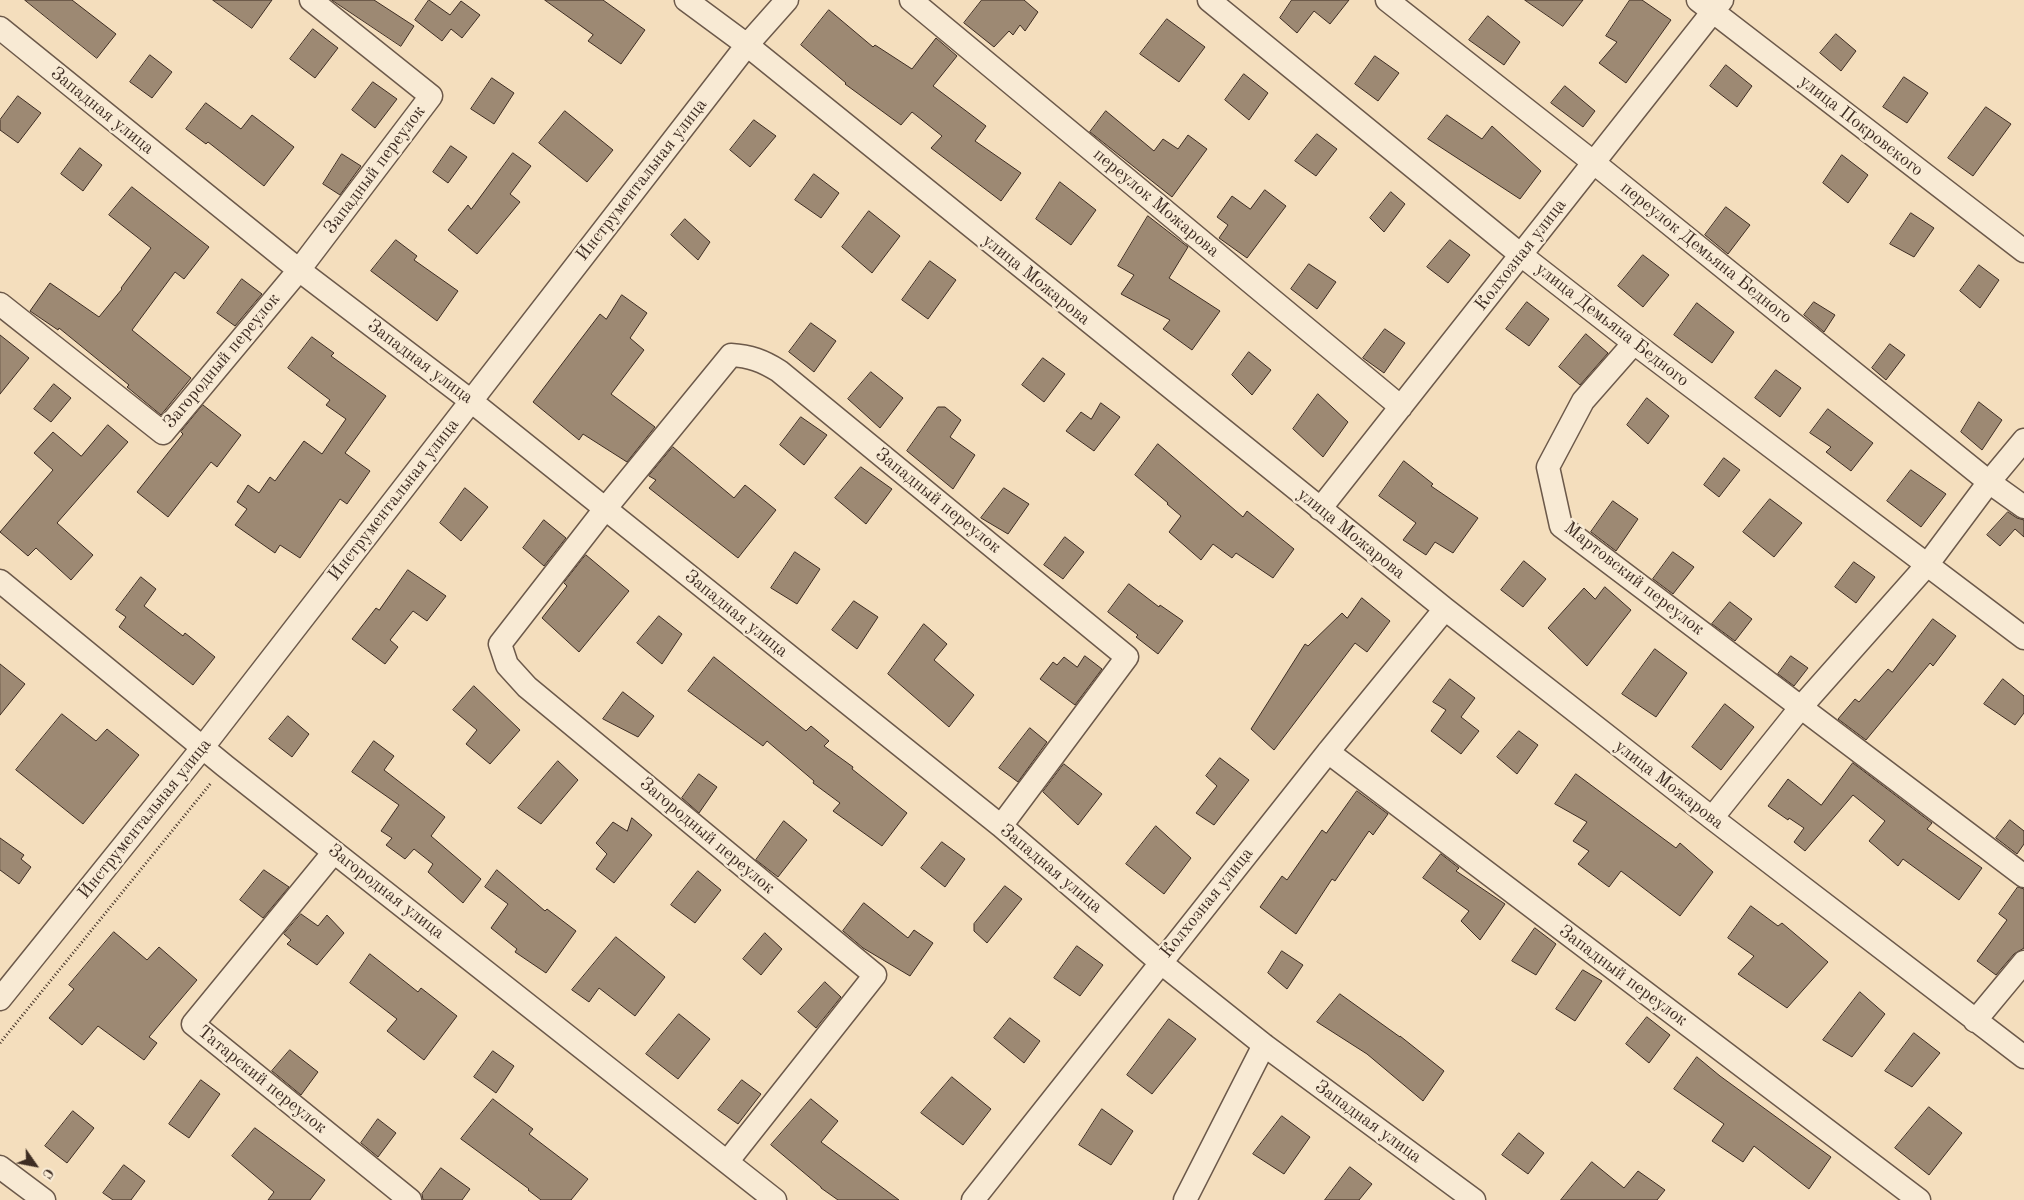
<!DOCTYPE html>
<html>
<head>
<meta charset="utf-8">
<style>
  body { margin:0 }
  #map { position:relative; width:2024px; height:1200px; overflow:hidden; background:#f4debd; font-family:"Old Standard TT",serif }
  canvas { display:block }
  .north { position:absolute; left:10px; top:1140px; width:50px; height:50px; -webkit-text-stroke:4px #f8ead4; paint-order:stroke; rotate:123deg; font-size:14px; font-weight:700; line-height:20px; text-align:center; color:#3e2d23 }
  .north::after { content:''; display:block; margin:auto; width:18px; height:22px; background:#3e2d23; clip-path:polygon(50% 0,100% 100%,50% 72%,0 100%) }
</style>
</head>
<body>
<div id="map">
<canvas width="2024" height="1200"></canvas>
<div class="north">С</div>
</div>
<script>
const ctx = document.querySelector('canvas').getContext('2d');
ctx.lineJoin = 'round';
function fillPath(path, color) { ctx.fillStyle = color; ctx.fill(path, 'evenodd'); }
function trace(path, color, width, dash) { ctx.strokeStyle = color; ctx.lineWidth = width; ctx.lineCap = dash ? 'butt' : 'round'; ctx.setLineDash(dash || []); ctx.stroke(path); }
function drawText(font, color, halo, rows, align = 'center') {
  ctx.font = font + ' "Old Standard TT",serif'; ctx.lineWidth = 5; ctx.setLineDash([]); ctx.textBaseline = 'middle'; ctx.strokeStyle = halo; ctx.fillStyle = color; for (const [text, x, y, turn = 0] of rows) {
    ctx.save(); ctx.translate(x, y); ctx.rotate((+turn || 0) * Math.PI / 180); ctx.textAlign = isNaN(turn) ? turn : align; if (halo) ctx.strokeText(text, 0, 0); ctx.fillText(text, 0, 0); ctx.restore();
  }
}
const building = new Path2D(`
  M 25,0 L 72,0 L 116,34 L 97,58 Z
  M 213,0 L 272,0 L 252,28 Z
  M 332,0 L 374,0 L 414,26 L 401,46 Z
  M 429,0 L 450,15 L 461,1 L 480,15 L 462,38 L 451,29 L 442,41 L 415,20 Z
  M 545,0 L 603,0 L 645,30 L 621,64 L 588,41 L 593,35 Z
  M 982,0 L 1024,0 L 1038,12 L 1025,31 L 1020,25 L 1013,35 L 1009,31 L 994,47 L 964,23 Z
  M 1292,0 L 1349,0 L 1330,24 L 1314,11 L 1297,33 L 1280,18 Z
  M 1525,0 L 1583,0 L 1563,26 Z
  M 1630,0 L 1642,0 L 1671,20 L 1626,83 L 1599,63 L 1617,42 L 1606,36 Z
  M 829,10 L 873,47 L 875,45 L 912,69 L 936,38 L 957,56 L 933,86 L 986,126 L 975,141 L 1021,173 L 1001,201 L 931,148 L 942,136 L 912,112 L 901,125 L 845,84 L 846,83 L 801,45 Z
  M 1488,16 L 1520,42 L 1504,65 L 1469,40 Z
  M 1167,19 L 1205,47 L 1179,82 L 1140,54 Z
  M 313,29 L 338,48 L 315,78 L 290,59 Z
  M 1836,34 L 1856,51 L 1841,71 L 1820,53 Z
  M 150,55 L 172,72 L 152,98 L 130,82 Z
  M 1375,56 L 1399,73 L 1378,101 L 1355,84 Z
  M 1726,65 L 1752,86 L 1737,107 L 1710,86 Z
  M 1244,74 L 1268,93 L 1249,120 L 1225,100 Z
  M 1904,77 L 1928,93 L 1907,123 L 1883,107 Z
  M 492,78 L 514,93 L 494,124 L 471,109 Z
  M 373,82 L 397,99 L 375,128 L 352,110 Z
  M 1565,86 L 1595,111 L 1583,127 L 1551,103 Z
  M 18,96 L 41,113 L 18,143 L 0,130 L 0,120 Z
  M 206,103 L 241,129 L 252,115 L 294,147 L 264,186 L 208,142 L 206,144 L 186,129 Z
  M 1986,107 L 2011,124 L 1973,176 L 1948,158 Z
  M 565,111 L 613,150 L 587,182 L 539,143 Z
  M 1106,111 L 1154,151 L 1163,139 L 1178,149 L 1188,135 L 1207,149 L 1172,197 L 1090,132 Z
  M 1447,115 L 1482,139 L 1492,126 L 1541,171 L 1520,199 L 1428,139 Z
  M 754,120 L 776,136 L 750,167 L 730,150 Z
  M 1317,134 L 1337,149 L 1316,176 L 1295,161 Z
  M 451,146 L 467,157 L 448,183 L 433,172 Z
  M 80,148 L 102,165 L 83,191 L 61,174 Z
  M 513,153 L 531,166 L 510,194 L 520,202 L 477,254 L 448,230 L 468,205 L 471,209 Z
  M 342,154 L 361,166 L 340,195 L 323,184 Z
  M 1842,155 L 1868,175 L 1848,203 L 1823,183 Z
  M 814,174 L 839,193 L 821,218 L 795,200 Z
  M 1060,182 L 1096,210 L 1071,245 L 1036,219 Z
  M 132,187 L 209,247 L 184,279 L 175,272 L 132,330 L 191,378 L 161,415 L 127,387 L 129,385 L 59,328 L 58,330 L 30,311 L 50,283 L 99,317 L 122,289 L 121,288 L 151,248 L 109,215 Z
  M 1265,190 L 1286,206 L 1247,258 L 1219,238 L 1228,225 L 1217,217 L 1232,196 L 1250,209 Z
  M 1391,192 L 1405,204 L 1384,232 L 1370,218 Z
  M 1726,207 L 1750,225 L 1728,254 L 1705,235 Z
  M 869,211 L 900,236 L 872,273 L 842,247 Z
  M 1911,213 L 1934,228 L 1914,257 L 1890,244 Z
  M 1148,216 L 1188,247 L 1169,278 L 1220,311 L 1192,350 L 1163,329 L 1170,320 L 1121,294 L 1134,275 L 1118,266 Z
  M 685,219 L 710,242 L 698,260 L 671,235 Z
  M 396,240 L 417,256 L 414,260 L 458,291 L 437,321 L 371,271 Z
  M 1450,240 L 1470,255 L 1448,283 L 1427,267 Z
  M 1643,255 L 1669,275 L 1643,307 L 1618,286 Z
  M 930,261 L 956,280 L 928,319 L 902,300 Z
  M 1309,264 L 1336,282 L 1317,309 L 1291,289 Z
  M 1979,265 L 1999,280 L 1980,308 L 1960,291 Z
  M 242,279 L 262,294 L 235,326 L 217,313 Z
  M 622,295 L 647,313 L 630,338 L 644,350 L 611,394 L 655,427 L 627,462 L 583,434 L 579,440 L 533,402 L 600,314 L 606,319 Z
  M 1527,302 L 1549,319 L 1529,346 L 1506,329 Z
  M 1814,302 L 1835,315 L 1824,332 L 1804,315 Z
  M 1697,303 L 1734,332 L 1712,363 L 1674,335 Z
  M 811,323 L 836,341 L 814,372 L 789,352 Z
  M 1385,329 L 1405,343 L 1384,373 L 1363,358 Z
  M 1586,334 L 1608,353 L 1580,385 L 1559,367 Z
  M 0,335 L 29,358 L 0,394 Z
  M 312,337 L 334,353 L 331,356 L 386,396 L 345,453 L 370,471 L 347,504 L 340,499 L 300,558 L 280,545 L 275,553 L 235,525 L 247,509 L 237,502 L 248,485 L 259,493 L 270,477 L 275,481 L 304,441 L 322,454 L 346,419 L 326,405 L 330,400 L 288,368 Z
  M 1890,344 L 1905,355 L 1886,380 L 1872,368 Z
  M 1249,352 L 1271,370 L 1252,395 L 1232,375 Z
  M 1043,358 L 1065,374 L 1044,402 L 1022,385 Z
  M 1776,370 L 1801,388 L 1780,417 L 1755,398 Z
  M 871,372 L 903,398 L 880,428 L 848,399 Z
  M 54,384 L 71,398 L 51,422 L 34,409 Z
  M 1318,394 L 1348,422 L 1323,457 L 1293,429 Z
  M 1647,398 L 1669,416 L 1648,444 L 1627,425 Z
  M 1979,402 L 2002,420 L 1982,450 L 1961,432 Z
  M 1101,403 L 1120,417 L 1094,451 L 1066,431 L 1081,412 L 1091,419 Z
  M 203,405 L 241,435 L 217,467 L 211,462 L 168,517 L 137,492 L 183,434 L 181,432 Z
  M 938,407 L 945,407 L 961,420 L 950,437 L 975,455 L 953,489 L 907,451 Z
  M 1828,409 L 1873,443 L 1851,471 L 1826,452 L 1831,447 L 1810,433 Z
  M 801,417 L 827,435 L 804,465 L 780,445 Z
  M 108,425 L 128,442 L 57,523 L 93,555 L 71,580 L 36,548 L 28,556 L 0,532 L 53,470 L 34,453 L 53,432 L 81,456 Z
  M 1158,444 L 1243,517 L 1247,511 L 1294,549 L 1273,578 L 1236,553 L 1232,558 L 1213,544 L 1201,560 L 1169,532 L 1181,516 L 1167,504 L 1168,503 L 1135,475 Z
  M 673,447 L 734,498 L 745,485 L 776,510 L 738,558 L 649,488 L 656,480 L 649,476 Z
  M 1724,458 L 1740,470 L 1719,497 L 1704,485 Z
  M 1404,461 L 1433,484 L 1431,486 L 1478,518 L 1453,553 L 1435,542 L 1426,555 L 1403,540 L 1416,523 L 1379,496 Z
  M 861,467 L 892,489 L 866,524 L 835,498 Z
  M 1911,470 L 1946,494 L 1921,527 L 1887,501 Z
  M 465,488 L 488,507 L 461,541 L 440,523 Z
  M 1004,488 L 1029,504 L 1008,534 L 981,518 Z
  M 1770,499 L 1802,523 L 1774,557 L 1743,532 Z
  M 1613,501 L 1638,519 L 1616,551 L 1591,532 Z
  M 2008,512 L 2017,518 L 2024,520 L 2024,537 L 2015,529 L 2000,546 L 1987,535 Z
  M 544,520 L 566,538 L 544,566 L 523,548 Z
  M 1065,537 L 1084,552 L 1063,579 L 1044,565 Z
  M 795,552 L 820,569 L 797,604 L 771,588 Z
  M 1673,552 L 1694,567 L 1673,594 L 1653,579 Z
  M 586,555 L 629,591 L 579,652 L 542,618 L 567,586 L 564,583 Z
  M 1524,561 L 1546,579 L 1523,607 L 1501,590 Z
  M 1854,562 L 1875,577 L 1856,603 L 1835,587 Z
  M 408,570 L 446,596 L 427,621 L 413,611 L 390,640 L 398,647 L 385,664 L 352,639 L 376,608 L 379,610 Z
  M 141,577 L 156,589 L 144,606 L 183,636 L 185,633 L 215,657 L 193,685 L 119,627 L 126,617 L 116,610 Z
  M 1129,584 L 1159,607 L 1160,605 L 1183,621 L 1158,654 L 1136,637 L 1138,635 L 1108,612 Z
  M 1605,587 L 1631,610 L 1587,666 L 1548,628 L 1584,588 L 1595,599 Z
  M 1362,598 L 1390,621 L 1367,652 L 1355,643 L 1274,750 L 1251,729 L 1305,644 L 1308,646 L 1342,613 L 1347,618 Z
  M 854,601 L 878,617 L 857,649 L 832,630 Z
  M 1730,602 L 1752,619 L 1735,641 L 1712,624 Z
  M 659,616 L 682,634 L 662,664 L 637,643 Z
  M 1933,619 L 1956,636 L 1933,666 L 1930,663 L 1866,740 L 1838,719 L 1855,699 L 1859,702 L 1888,669 L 1892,672 Z
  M 924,624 L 947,644 L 934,660 L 974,695 L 949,727 L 888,674 Z
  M 1655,649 L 1687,673 L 1656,717 L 1622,694 Z
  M 1085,656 L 1102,669 L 1075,705 L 1040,679 L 1053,662 L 1057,665 L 1064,657 L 1077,667 Z
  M 1791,656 L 1808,668 L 1794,686 L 1778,674 Z
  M 714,657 L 806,731 L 811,726 L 829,741 L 824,746 L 853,767 L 852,769 L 907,813 L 882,846 L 833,811 L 840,803 L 813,783 L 814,781 L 767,741 L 763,746 L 688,691 Z
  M 0,664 L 25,684 L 0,715 Z
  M 1450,679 L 1475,698 L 1461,717 L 1479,731 L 1461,754 L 1431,731 L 1446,710 L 1433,702 Z
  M 2003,679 L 2024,696 L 2024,713 L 2015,725 L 1984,704 Z
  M 474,686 L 520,730 L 490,764 L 466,744 L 477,730 L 453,710 Z
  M 623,692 L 654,716 L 638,737 L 603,719 Z
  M 1725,704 L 1754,727 L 1721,770 L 1692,747 Z
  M 62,714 L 96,741 L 107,729 L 139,755 L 83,824 L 16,770 Z
  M 288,716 L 309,734 L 292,757 L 269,739 Z
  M 1030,728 L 1047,742 L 1018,782 L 999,768 Z
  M 1519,731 L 1538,745 L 1517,774 L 1497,757 Z
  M 374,741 L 394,756 L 384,770 L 445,817 L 431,836 L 481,879 L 463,903 L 428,872 L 433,864 L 414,849 L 405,859 L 386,845 L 392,838 L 381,831 L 399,805 L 352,772 Z
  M 1220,758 L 1249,780 L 1214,825 L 1196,813 L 1217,786 L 1206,776 Z
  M 558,761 L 578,780 L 541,824 L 518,808 Z
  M 1853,763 L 1932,823 L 1927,829 L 1982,868 L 1959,900 L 1903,859 L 1898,866 L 1869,841 L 1885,821 L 1853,795 L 1805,851 L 1794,842 L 1804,828 L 1789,818 L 1788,820 L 1768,806 L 1788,779 L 1821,805 Z
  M 1064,764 L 1102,794 L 1078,825 L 1043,792 Z
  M 699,774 L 717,787 L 699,813 L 682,798 Z
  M 1576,774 L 1676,848 L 1680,843 L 1713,872 L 1680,916 L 1621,871 L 1609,887 L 1578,864 L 1589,851 L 1573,841 L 1587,822 L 1555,804 Z
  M 1357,791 L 1388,814 L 1373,835 L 1369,831 L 1335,881 L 1332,879 L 1296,934 L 1260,907 L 1282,876 L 1287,880 L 1322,830 L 1326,833 Z
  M 632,818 L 652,835 L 614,883 L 596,869 L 607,854 L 596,843 L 613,822 L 627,831 Z
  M 2010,820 L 2024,831 L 2024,844 L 2017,854 L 1996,838 Z
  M 784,821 L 807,840 L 778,877 L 756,860 Z
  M 1156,826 L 1191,858 L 1164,894 L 1126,864 Z
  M 0,838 L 24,855 L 21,859 L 31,867 L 19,884 L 0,870 Z
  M 942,842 L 965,859 L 945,887 L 921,868 Z
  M 1441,854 L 1459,868 L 1456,871 L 1505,904 L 1480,940 L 1461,921 L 1469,911 L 1423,878 Z
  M 264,870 L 289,887 L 263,918 L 240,900 Z
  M 497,870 L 545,911 L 547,909 L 576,931 L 546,973 L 515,952 L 517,949 L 491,928 L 508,904 L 485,887 Z
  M 698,871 L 721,890 L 695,923 L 671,905 Z
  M 1005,886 L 1022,899 L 987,943 L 974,931 L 974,924 Z
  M 2018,887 L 2024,889 L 2024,948 L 2014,954 L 1996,975 L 1977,961 L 2007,920 L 1999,914 Z
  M 864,903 L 908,938 L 914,930 L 933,943 L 910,976 L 863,948 L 843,931 Z
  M 1751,906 L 1778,926 L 1782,923 L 1828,962 L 1787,1008 L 1738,974 L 1754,956 L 1728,938 Z
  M 301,914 L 318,926 L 327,915 L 344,933 L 317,965 L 287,944 L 291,940 L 284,934 Z
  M 1535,928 L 1556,944 L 1536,975 L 1512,961 Z
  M 114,932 L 147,960 L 159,947 L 197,980 L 149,1037 L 157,1043 L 144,1060 L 98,1026 L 82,1045 L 49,1018 L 74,989 L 69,985 Z
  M 765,933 L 782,949 L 761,975 L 743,959 Z
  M 616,937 L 665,977 L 635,1016 L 599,988 L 589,1002 L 572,990 Z
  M 1077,946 L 1103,965 L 1080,996 L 1054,978 Z
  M 1282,951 L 1303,965 L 1287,989 L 1268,973 Z
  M 370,954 L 418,992 L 421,988 L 457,1016 L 424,1060 L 387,1031 L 397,1019 L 350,983 Z
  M 1583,970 L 1602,981 L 1575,1021 L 1556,1009 Z
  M 825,982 L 841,997 L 816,1028 L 798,1012 Z
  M 1860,992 L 1885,1014 L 1852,1057 L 1823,1040 Z
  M 1340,994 L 1400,1037 L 1400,1036 L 1444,1071 L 1423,1101 L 1367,1054 L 1317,1022 Z
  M 679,1014 L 710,1039 L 678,1079 L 646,1054 Z
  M 1647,1017 L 1670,1035 L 1649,1063 L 1626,1044 Z
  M 1010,1018 L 1040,1041 L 1024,1063 L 994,1038 Z
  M 1169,1019 L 1196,1039 L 1152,1094 L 1127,1075 Z
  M 1914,1033 L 1940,1053 L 1912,1087 L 1885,1071 Z
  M 290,1050 L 318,1072 L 301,1095 L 272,1071 Z
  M 493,1051 L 514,1066 L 496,1093 L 474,1077 Z
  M 1697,1057 L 1720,1076 L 1831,1157 L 1809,1189 L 1754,1146 L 1743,1162 L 1712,1141 L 1724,1124 L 1674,1089 Z
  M 952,1077 L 991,1109 L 963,1145 L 921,1113 Z
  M 201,1080 L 220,1094 L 189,1138 L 169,1124 Z
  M 742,1080 L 761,1094 L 738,1124 L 718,1110 Z
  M 493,1099 L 533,1129 L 529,1134 L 588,1179 L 571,1200 L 541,1200 L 528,1190 L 529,1189 L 461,1139 Z
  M 811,1099 L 838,1121 L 821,1142 L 899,1200 L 838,1200 L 821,1188 L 821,1187 L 771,1145 Z
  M 1929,1107 L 1962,1133 L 1929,1175 L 1895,1148 Z
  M 1102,1109 L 1133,1131 L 1111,1165 L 1079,1145 Z
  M 73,1111 L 94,1128 L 67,1163 L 45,1146 Z
  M 1282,1116 L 1310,1137 L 1284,1174 L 1253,1154 Z
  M 378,1119 L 396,1133 L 378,1157 L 361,1143 Z
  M 255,1128 L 325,1180 L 310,1200 L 268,1200 L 274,1192 L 232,1156 Z
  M 1519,1133 L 1544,1153 L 1528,1174 L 1502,1155 Z
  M 1592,1162 L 1624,1188 L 1638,1171 L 1665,1190 L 1657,1200 L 1561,1200 Z
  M 124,1165 L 145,1181 L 131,1200 L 113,1200 L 103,1193 Z
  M 1350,1167 L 1372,1184 L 1359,1200 L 1325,1200 Z
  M 441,1168 L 470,1189 L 462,1200 L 423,1200 L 422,1194 Z`);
const path = new Path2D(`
  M 0,1043 L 211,783`);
const street = new Path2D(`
  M 686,0 L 747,45 L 1445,609 L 1712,818 L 2024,1057
  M 911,0 L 1401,407
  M 1209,0 L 1521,255 L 1634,343 L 2024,638
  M 1387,0 L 1593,162 L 1989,482 L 2024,507
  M 1698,0 L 2024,251
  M 0,28 L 299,270 L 471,401 L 1001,826 L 1160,962 L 1264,1045 L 1474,1200
  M 0,304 L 163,433 L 299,270 L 431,96 L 311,0
  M 1634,343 L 1583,401 L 1548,467 L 1561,526 L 2024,876
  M 1320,509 L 1722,0
  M 0,581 L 225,766 L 775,1200
  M 1328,752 L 1919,1200
  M 1712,818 L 1801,707 L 1927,565 L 1989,482 L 2024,440
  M 334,852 L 193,1024 L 410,1200
  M 0,999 L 203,747 L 747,45 L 787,0
  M 1975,1021 L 2024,962
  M 727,1162 L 875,975 L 527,687 L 507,665 L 500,644 L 605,509 L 731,355 C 750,356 763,361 779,371 L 1127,657 L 1001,826
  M 0,1167 L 44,1200
  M 973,1200 L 1328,752 L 1445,609
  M 1185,1200 L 1264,1045`);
const streetNames = [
  ["Западная улица",102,111,39],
  ["улица Покровского",1861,126,38],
  ["Западный переулок",375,170,-53],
  ["Инструментальная улица",642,180,-52],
  ["переулок Можарова",1156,203,40],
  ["переулок Демьяна Бедного",1706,253,39],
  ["Колхозная улица",1521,255,-52],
  ["улица Можарова",1036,280,39],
  ["улица Демьяна Бедного",1612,325,38],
  ["Загородный переулок",222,361,-50],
  ["Западная улица",420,362,37],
  ["Инструментальная улица",394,500,-52],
  ["Западный переулок",938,501,39],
  ["улица Можарова",1351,534,39],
  ["Мартовский переулок",1634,579,38],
  ["Западная улица",736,614,39],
  ["улица Можарова",1669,785,38],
  ["Инструментальная улица",145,819,-51],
  ["Загородный переулок",707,836,40],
  ["Западная улица",1051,869,40],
  ["Загородная улица",386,892,38],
  ["Колхозная улица",1207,903,-51],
  ["Западный переулок",1623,976,37],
  ["Татарский переулок",262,1080,39],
  ["Западная улица",1368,1122,36]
];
fillPath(building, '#9d8973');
trace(building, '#3e2d23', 1);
trace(street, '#6c594a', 25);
trace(path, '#3e2d23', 3, [1, 2.5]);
trace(street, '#f8ead4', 22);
drawText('18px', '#3e2d23', '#f8ead4', streetNames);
</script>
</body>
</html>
